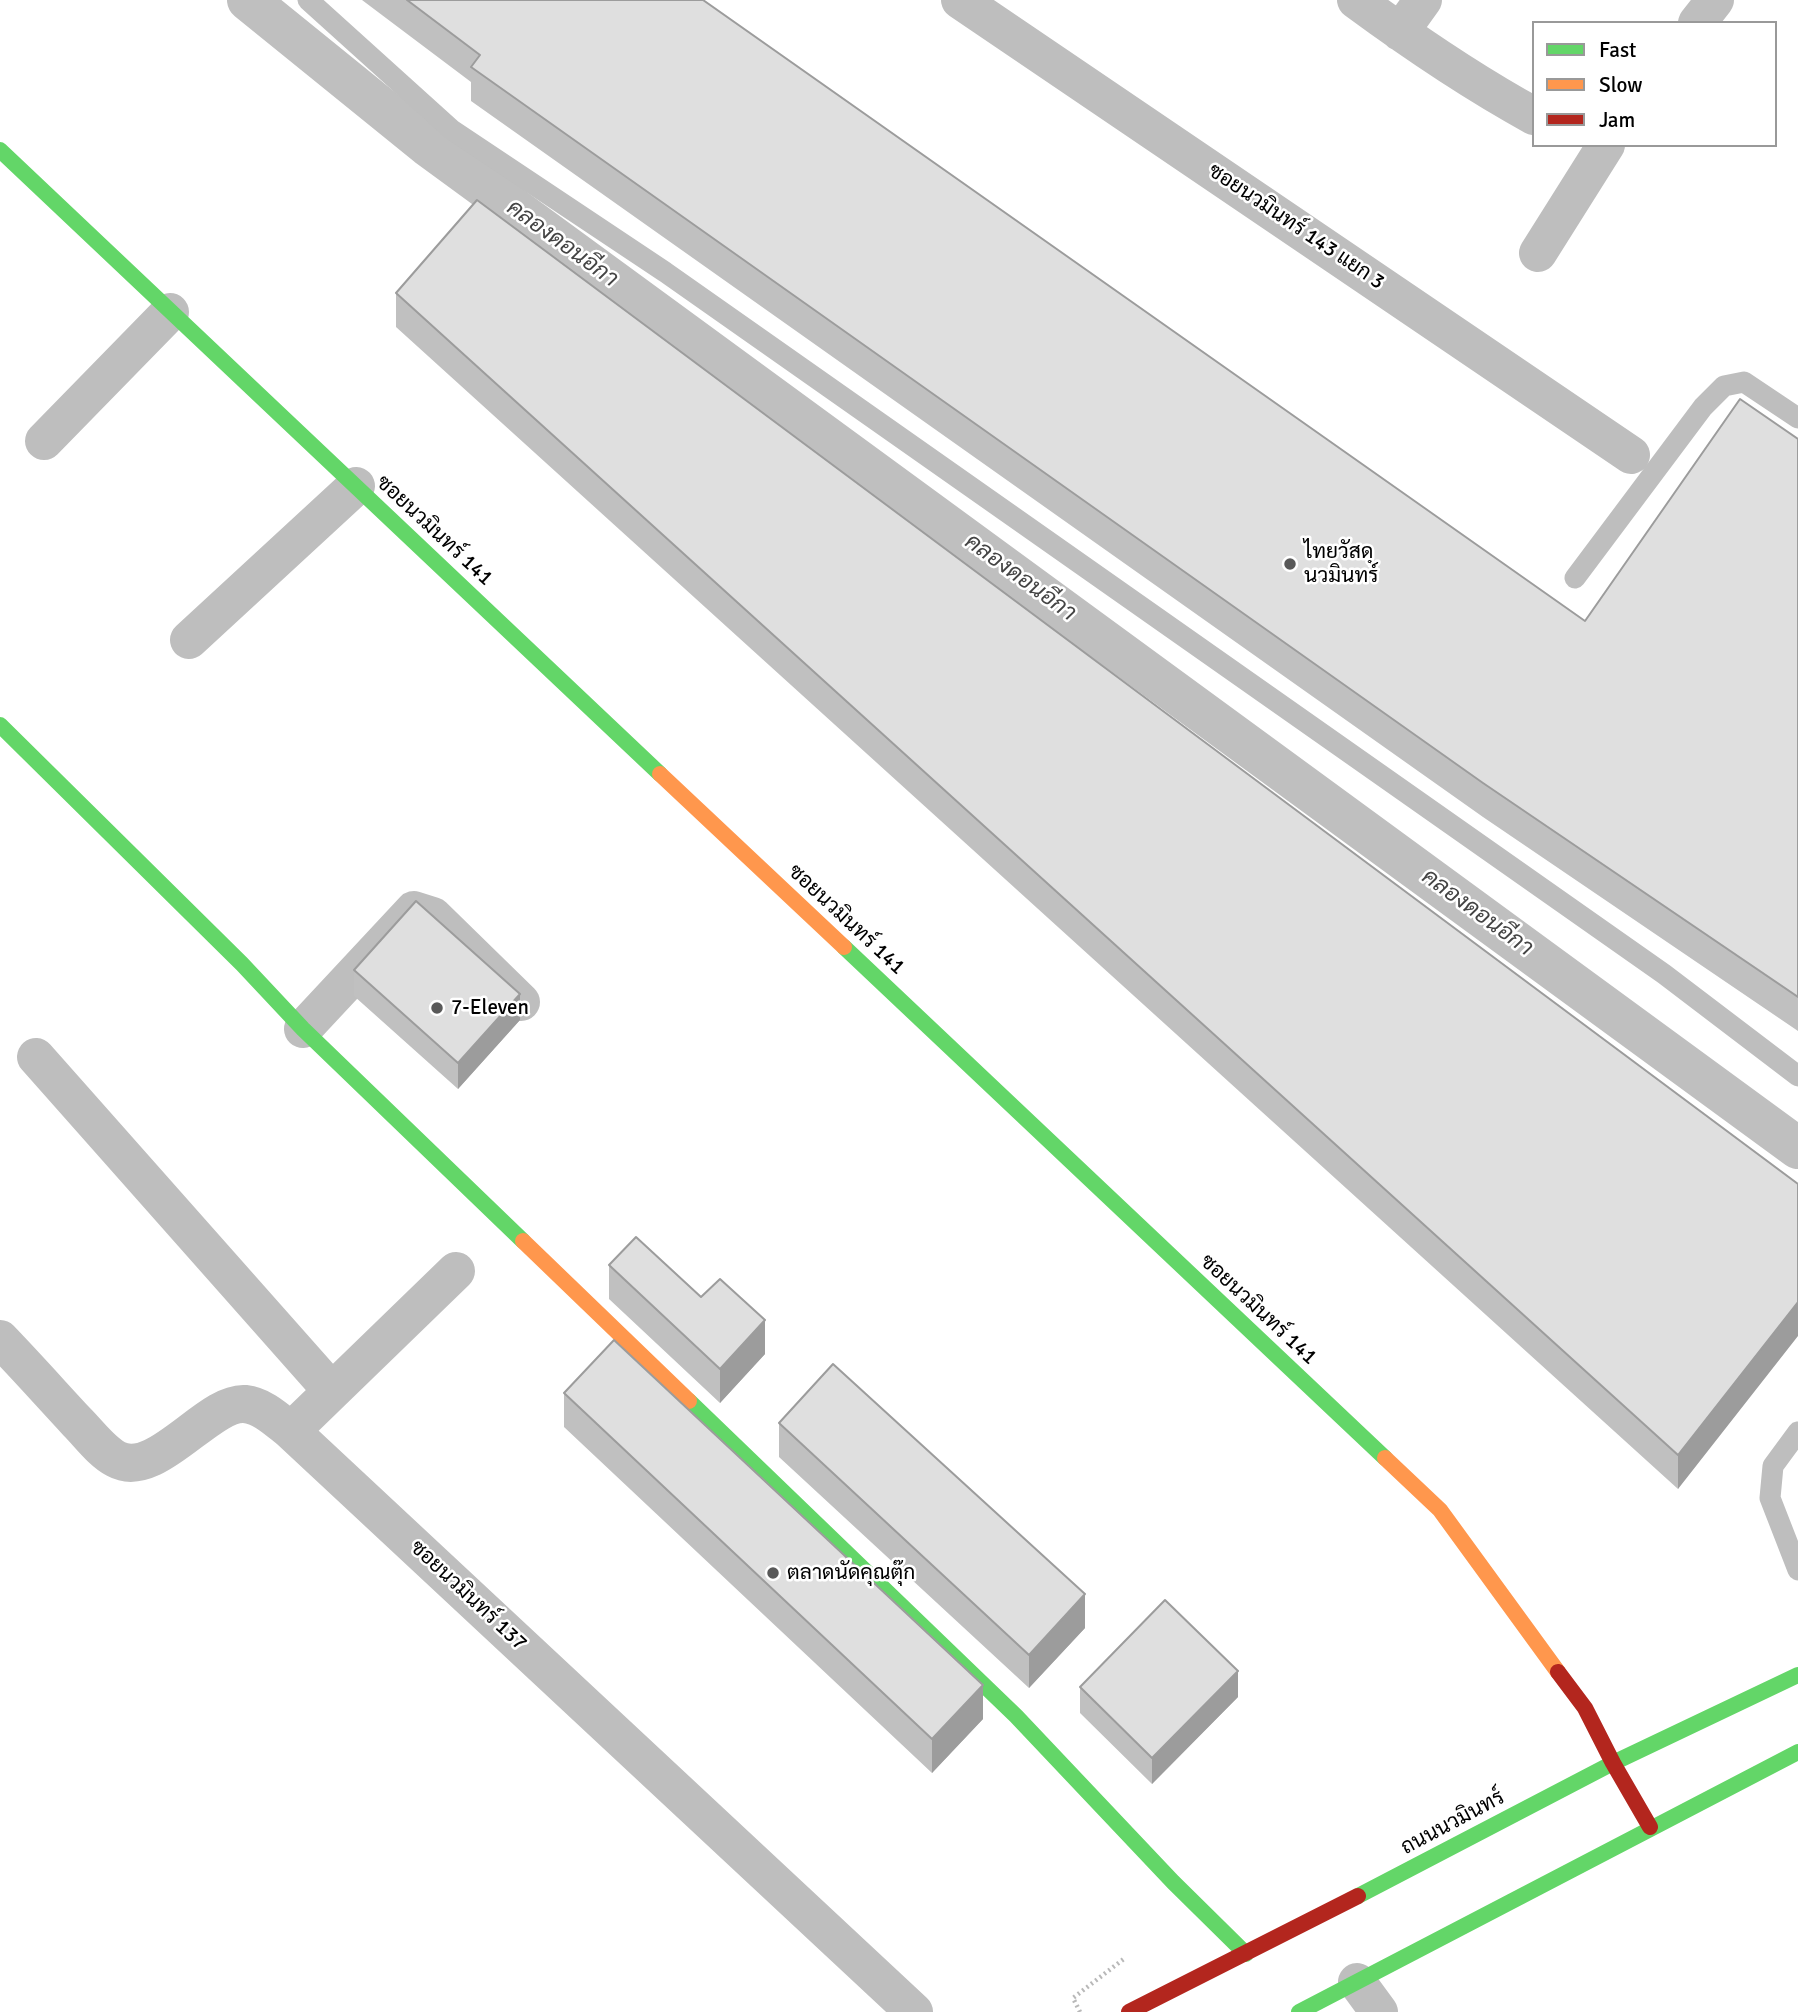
<!DOCTYPE html>
<html>
<head>
<meta charset="utf-8">
<style>
  body { margin:0 }
  #map { position:relative; width:1798px; height:2012px; overflow:hidden; background:#fff; font-family:Signika,sans-serif }
  canvas { display:block }
  .legend { position:absolute; left:1532px; top:21px; width:245px; height:126px; box-sizing:border-box; background:#fff; border:2px solid #999; margin:0; padding:9px 12px; list-style:none; font-size:21px; color:#000 }
  .legend li { display:flex; align-items:center; gap:14px; height:35px }
  .legend b { width:35px; border:2px solid #999 }
</style>
</head>
<body>
<div id="map">
<canvas width="1798" height="2012"></canvas>
<ul class="legend">
<li><b style="height:9px;background:#63d668"></b>Fast</li>
<li><b style="height:9px;background:#ff974d"></b>Slow</li>
<li><b style="height:9px;background:#b3261e"></b>Jam</li>
</ul>
</div>
<script>
const ctx = document.querySelector('canvas').getContext('2d');
ctx.lineJoin = 'round';
function trace(path, color, width, dash) { ctx.strokeStyle = color; ctx.lineWidth = width; ctx.lineCap = dash ? 'butt' : 'round'; ctx.setLineDash(dash || []); ctx.stroke(path); }
function fillPath(path, color) { ctx.fillStyle = color; ctx.fill(path, 'evenodd'); }
function drawText(font, color, halo, rows, align = 'center') {
  ctx.font = font + ' Signika,Sarabun,sans-serif'; ctx.lineWidth = 5; ctx.setLineDash([]); ctx.textBaseline = 'middle'; ctx.strokeStyle = halo; ctx.fillStyle = color; for (const [text, x, y, turn = 0] of rows) {
    ctx.save(); ctx.translate(x, y); ctx.rotate((+turn || 0) * Math.PI / 180); ctx.textAlign = isNaN(turn) ? turn : align; if (halo) ctx.strokeText(text, 0, 0); ctx.fillText(text, 0, 0); ctx.restore();
  }
}
const canal = new Path2D(`
  M 248,0 L 427,145 L 1798,1148`);
const path = new Path2D(`
  M 1080,2012 L 1073,1998 L 1125,1958`);
const lane = new Path2D(`
  M 308,0 L 452,130 L 665,272 L 1664,974 L 1798,1076
  M 1575,578 L 1703,407 L 1724,386 L 1744,382 L 1798,418
  M 1798,1432 L 1773,1466 L 1770,1498 L 1798,1570`);
const street = new Path2D(`
  M 960,0 L 1631,455
  M 1356,0 C 1413,42 1472,82 1534,116
  M 1697,23 L 1715,0
  M 1400,32 L 1423,0
  M 1538,253 L 1606,145
  M 44,441 L 170,312
  M 189,640 L 356,486
  M 303,1029 L 414,910 L 433,916 L 521,1002
  M 36,1057 L 331,1390
  M 0,1339 C 26,1366 51,1394 77,1422 C 89,1434 101,1451 116,1459 C 156,1481 208,1401 245,1404 C 263,1406 277,1420 291,1431 L 914,2012
  M 291,1431 L 456,1271
  M 1357,1982 L 1379,2012`);
const fast = new Path2D(`
  M 0,150 L 660,774
  M 0,725 L 242,964 L 303,1029 L 523,1241
  M 844,947 L 1385,1458
  M 689,1401 L 1016,1716 L 1173,1882 L 1246,1954
  M 1358,1896 L 1613,1763 L 1798,1675
  M 1299,2012 L 1798,1752`);
const slow = new Path2D(`
  M 660,774 L 844,947
  M 523,1241 L 689,1401
  M 1385,1458 L 1440,1510 L 1558,1672`);
const jam = new Path2D(`
  M 1558,1672 L 1585,1708 L 1613,1763 L 1650,1827
  M 1129,2012 L 1358,1896`);
const wall = new Path2D(`
  M 362,0 L 703,0 L 1585,621 L 1798,439 L 1798,1031 L 1483,817 L 471,101 L 471,82 Z
  M 396,293 L 1798,1184 L 1678,1489 L 396,327 Z
  M 354,970 L 520,1020 L 458,1089 L 354,996 Z
  M 609,1265 L 765,1354 L 720,1403 L 609,1299 Z
  M 564,1393 L 983,1719 L 932,1773 L 564,1427 Z
  M 779,1423 L 1085,1628 L 1029,1688 L 779,1457 Z
  M 1080,1687 L 1238,1697 L 1152,1784 L 1080,1713 Z`);
const shadedWall = new Path2D(`
  M 520,994 L 520,1020 L 458,1089 L 458,1063 Z
  M 1798,1302 L 1798,1336 L 1678,1489 L 1678,1455 Z
  M 765,1320 L 765,1354 L 720,1403 L 720,1369 Z
  M 1085,1594 L 1085,1628 L 1029,1688 L 1029,1655 Z
  M 1238,1671 L 1238,1697 L 1152,1784 L 1152,1758 Z
  M 983,1685 L 983,1719 L 932,1773 L 932,1739 Z`);
const building = new Path2D(`
  M 407,0 L 703,0 L 1585,621 L 1740,399 L 1798,439 L 1798,997 L 1483,783 L 471,67 L 480,55 Z
  M 477,200 L 1798,1184 L 1798,1302 L 1678,1455 L 396,293 Z
  M 416,901 L 520,994 L 458,1063 L 354,970 Z
  M 636,1237 L 701,1297 L 720,1279 L 765,1320 L 720,1369 L 609,1265 Z
  M 614,1340 L 983,1685 L 932,1739 L 564,1393 Z
  M 833,1364 L 1085,1594 L 1029,1655 L 779,1423 Z
  M 1165,1600 L 1238,1671 L 1152,1758 L 1080,1687 Z`);
const markers = [
  [1290,564,7,"#595959"],
  [437,1008,7,"#595959"],
  [773,1573,7,"#595959"]
];
const streetNames = [
  ["ซอยนวมินทร์ 143 แยก 3",1296,227,34],
  ["ซอยนวมินทร์ 141",434,531,43],
  ["ซอยนวมินทร์ 141",846,920,43],
  ["ซอยนวมินทร์ 141",1258,1310,43],
  ["ซอยนวมินทร์ 137",468,1596,43],
  ["ถนนนวมินทร์",1453,1823,-28]
];
const poiNames = [
  ["ไทยวัสดุ",1304,552],
  ["นวมินทร์",1304,576],
  ["7-Eleven",451,1008],
  ["ตลาดนัดคุณตุ๊ก",787,1573]
];
const waterNames = [
  ["คลองดอนอีกา",562,244,36],
  ["คลองดอนอีกา",1020,578,36],
  ["คลองดอนอีกา",1477,913,36]
];
trace(canal, '#bfbfbf', 42);
trace(path, '#b9b9b9', 4.5, [2, 3.5]);
trace(lane, '#bebebe', 21);
trace(street, '#bebebe', 38);
trace(fast, '#63d668', 16);
trace(slow, '#ff974d', 16);
trace(jam, '#b3261e', 16);
fillPath(wall, '#c0c0c0');
fillPath(shadedWall, '#9c9c9c');
fillPath(building, '#dfdfdf');
trace(building, '#9c9c9c', 2);
for (const [x, y, r, color] of markers) { const dot = new Path2D(); dot.arc(x, y, r, 0, 2 * Math.PI); ctx.fillStyle = color; ctx.fill(dot); trace(dot, '#fff', 2.5); }
drawText('21px', '#000', '#fff', streetNames);
drawText('21px', '#000', '#fff', poiNames, 'left');
drawText('italic 23px', '#444', '#fff', waterNames);
</script>
</body>
</html>
